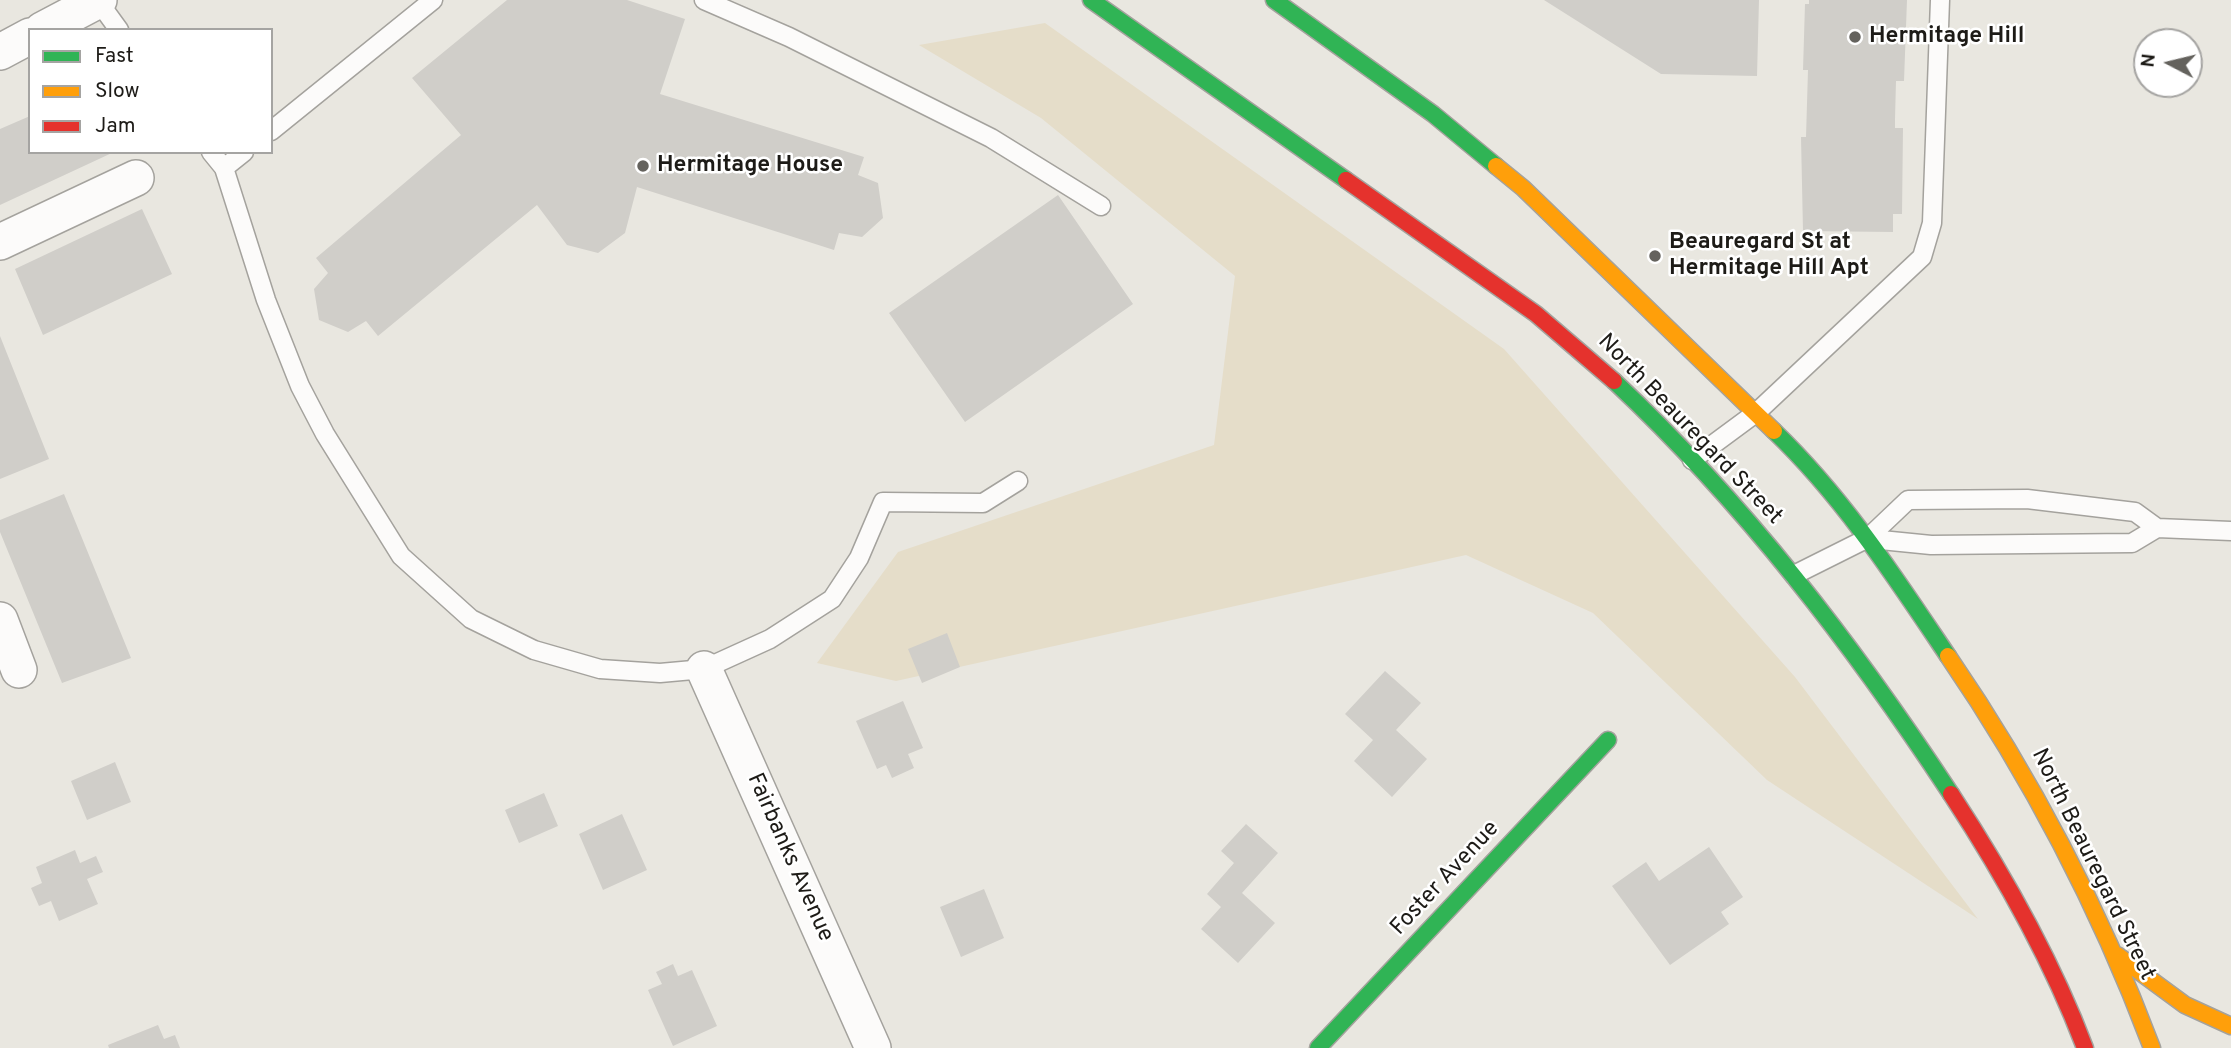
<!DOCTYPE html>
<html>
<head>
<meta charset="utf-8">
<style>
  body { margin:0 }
  #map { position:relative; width:2231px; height:1048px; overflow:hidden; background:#e9e7e0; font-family:Overpass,sans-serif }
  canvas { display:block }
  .legend { position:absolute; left:28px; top:28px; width:245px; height:126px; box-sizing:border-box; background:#fff; border:2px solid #a5a4a2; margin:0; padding:9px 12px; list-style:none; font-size:21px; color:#1d1b17 }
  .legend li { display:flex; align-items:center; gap:14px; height:35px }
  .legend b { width:35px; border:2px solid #a5a4a2 }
  .north { position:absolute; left:2133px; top:28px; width:70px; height:70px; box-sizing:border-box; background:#fff; border:2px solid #a5a4a2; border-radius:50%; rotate:277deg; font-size:19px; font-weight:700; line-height:28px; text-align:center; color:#1d1b17 }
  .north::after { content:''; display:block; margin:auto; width:24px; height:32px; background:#64625d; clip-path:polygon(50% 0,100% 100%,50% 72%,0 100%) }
</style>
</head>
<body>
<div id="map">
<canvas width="2231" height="1048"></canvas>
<ul class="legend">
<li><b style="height:9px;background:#30b455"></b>Fast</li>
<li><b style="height:9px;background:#ff9f0a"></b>Slow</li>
<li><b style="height:9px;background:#e5322d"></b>Jam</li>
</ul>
<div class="north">N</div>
</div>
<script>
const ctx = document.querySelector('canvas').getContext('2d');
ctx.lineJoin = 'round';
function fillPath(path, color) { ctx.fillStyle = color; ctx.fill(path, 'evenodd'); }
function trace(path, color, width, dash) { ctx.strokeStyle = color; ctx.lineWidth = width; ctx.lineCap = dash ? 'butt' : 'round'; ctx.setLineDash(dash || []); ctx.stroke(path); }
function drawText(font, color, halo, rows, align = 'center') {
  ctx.font = font + ' Overpass,sans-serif'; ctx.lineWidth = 5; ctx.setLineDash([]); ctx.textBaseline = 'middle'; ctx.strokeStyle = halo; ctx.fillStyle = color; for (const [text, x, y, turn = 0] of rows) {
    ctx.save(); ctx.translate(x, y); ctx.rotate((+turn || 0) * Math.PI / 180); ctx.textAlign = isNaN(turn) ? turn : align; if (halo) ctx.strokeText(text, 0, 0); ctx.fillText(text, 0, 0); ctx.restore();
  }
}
const green = new Path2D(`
  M 1045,23 L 1504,349 L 1795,677 L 1978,919 L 1767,780 L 1593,613 L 1466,555 L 896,681 L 817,663 L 898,552 L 1214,445 L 1235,276 L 1041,118 L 919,45 Z`);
const building = new Path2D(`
  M 507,0 L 627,0 L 685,19 L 660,94 L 864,157 L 858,175 L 878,183 L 883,218 L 862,237 L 839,233 L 834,250 L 637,187 L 625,233 L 598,253 L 567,245 L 537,205 L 378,336 L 366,321 L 348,332 L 319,320 L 314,289 L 328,273 L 316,258 L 461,135 L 412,78 Z
  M 1544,0 L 1759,0 L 1757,76 L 1661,74 Z
  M 1809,0 L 1907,0 L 1904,81 L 1896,81 L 1895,119 L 1895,128 L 1903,128 L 1902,214 L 1893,214 L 1893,232 L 1803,231 L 1801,137 L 1806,137 L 1808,70 L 1803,70 L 1805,4 L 1809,4 Z
  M 30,116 L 30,152 L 114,152 L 0,205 L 0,129 Z
  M 1058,195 L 1133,304 L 965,422 L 889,313 Z
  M 142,209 L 172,274 L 43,335 L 15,269 Z
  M 0,336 L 49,459 L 0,479 Z
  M 64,494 L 131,658 L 62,683 L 0,532 L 0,520 Z
  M 947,633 L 960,667 L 922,683 L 908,649 Z
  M 1385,671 L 1421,703 L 1396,730 L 1427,759 L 1392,797 L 1354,761 L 1373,740 L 1345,714 Z
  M 903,701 L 923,748 L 908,754 L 914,768 L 892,778 L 886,765 L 877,769 L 856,721 Z
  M 115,762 L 131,802 L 87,820 L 71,781 Z
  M 544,793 L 558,826 L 519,843 L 505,810 Z
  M 622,814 L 647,870 L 603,890 L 579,834 Z
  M 1246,824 L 1278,853 L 1242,893 L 1275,923 L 1238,963 L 1201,929 L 1221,907 L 1207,894 L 1234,863 L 1221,851 Z
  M 1709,847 L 1743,897 L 1721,912 L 1729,924 L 1670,965 L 1612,886 L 1646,862 L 1659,881 Z
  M 75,850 L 80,863 L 96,856 L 103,872 L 87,879 L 98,904 L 59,921 L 51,901 L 39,906 L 31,888 L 42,883 L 36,867 Z
  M 984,889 L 1004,938 L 961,957 L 940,907 Z
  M 673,964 L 678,976 L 692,970 L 717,1026 L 673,1046 L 648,990 L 662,984 L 656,972 Z
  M 158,1025 L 164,1039 L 175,1035 L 180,1048 L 109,1048 L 108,1045 Z`);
const lane = new Path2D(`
  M 704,0 L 789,37 L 991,138 L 1101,206
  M 98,1 L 119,30
  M 271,131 L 433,0
  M 211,152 L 224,168 L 266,300 L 300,386 L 325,434 L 401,556 L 471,619 L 534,650 L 600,669 L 660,673 L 704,669 L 770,639 L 832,599 L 859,558 L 883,502 L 983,503 L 1018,481
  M 224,168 L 244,152
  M 1692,460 L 1757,412 L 1922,257 L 1932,223 L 1940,0
  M 1871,539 L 1931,545 L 2132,543 L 2157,528
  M 1794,575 L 1868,538 L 1908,500 L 2027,499 L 2135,512 L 2157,528 L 2231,531`);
const street = new Path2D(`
  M 42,30 L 99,0
  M 0,52 L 30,36
  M 0,242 L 136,178
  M 0,620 L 19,670
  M 704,669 L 873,1048`);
const fast = new Path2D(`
  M 1091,0 L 1346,180
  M 1274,0 L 1433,114 L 1496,166
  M 1614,381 C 1745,504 1853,645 1951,794
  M 1774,431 C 1843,497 1895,577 1948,656
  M 1318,1048 L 1608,740`);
const slow = new Path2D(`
  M 1496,166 L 1523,188 L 1774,431
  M 1948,656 C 2033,780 2099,907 2152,1048
  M 2117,955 L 2185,1005 L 2231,1026`);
const jam = new Path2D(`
  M 1346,180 L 1536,314 L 1614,381
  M 1951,794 C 2004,875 2051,958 2085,1048`);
const markers = [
  [1855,37,7,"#64625d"],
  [643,166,7,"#64625d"],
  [1655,256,7,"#64625d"]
];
const poiNames = [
  ["Hermitage Hill",1869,37],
  ["Hermitage House",657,166],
  ["Beauregard St at",1669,243],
  ["Hermitage Hill Apt",1669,269]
];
const streetNames = [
  ["North Beauregard Street",1689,430,46],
  ["Fairbanks Avenue",789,858,66],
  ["North Beauregard Street",2092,865,64],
  ["Foster Avenue",1446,879,-47]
];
fillPath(green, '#e5ddc9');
fillPath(building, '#d0cec9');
trace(lane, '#a4a29d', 21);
trace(street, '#a4a29d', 38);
trace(fast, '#a4a29d', 19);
trace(slow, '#a4a29d', 19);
trace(jam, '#a4a29d', 19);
trace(lane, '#fcfbfa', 18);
trace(street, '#fcfbfa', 35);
trace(fast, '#30b455', 16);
trace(slow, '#ff9f0a', 16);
trace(jam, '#e5322d', 16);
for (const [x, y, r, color] of markers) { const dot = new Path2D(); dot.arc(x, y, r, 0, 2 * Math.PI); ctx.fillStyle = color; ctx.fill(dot); trace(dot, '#fff', 2.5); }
drawText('bold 23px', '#1d1b17', '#fff', poiNames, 'left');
drawText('23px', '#1d1b17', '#fff', streetNames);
</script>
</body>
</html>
